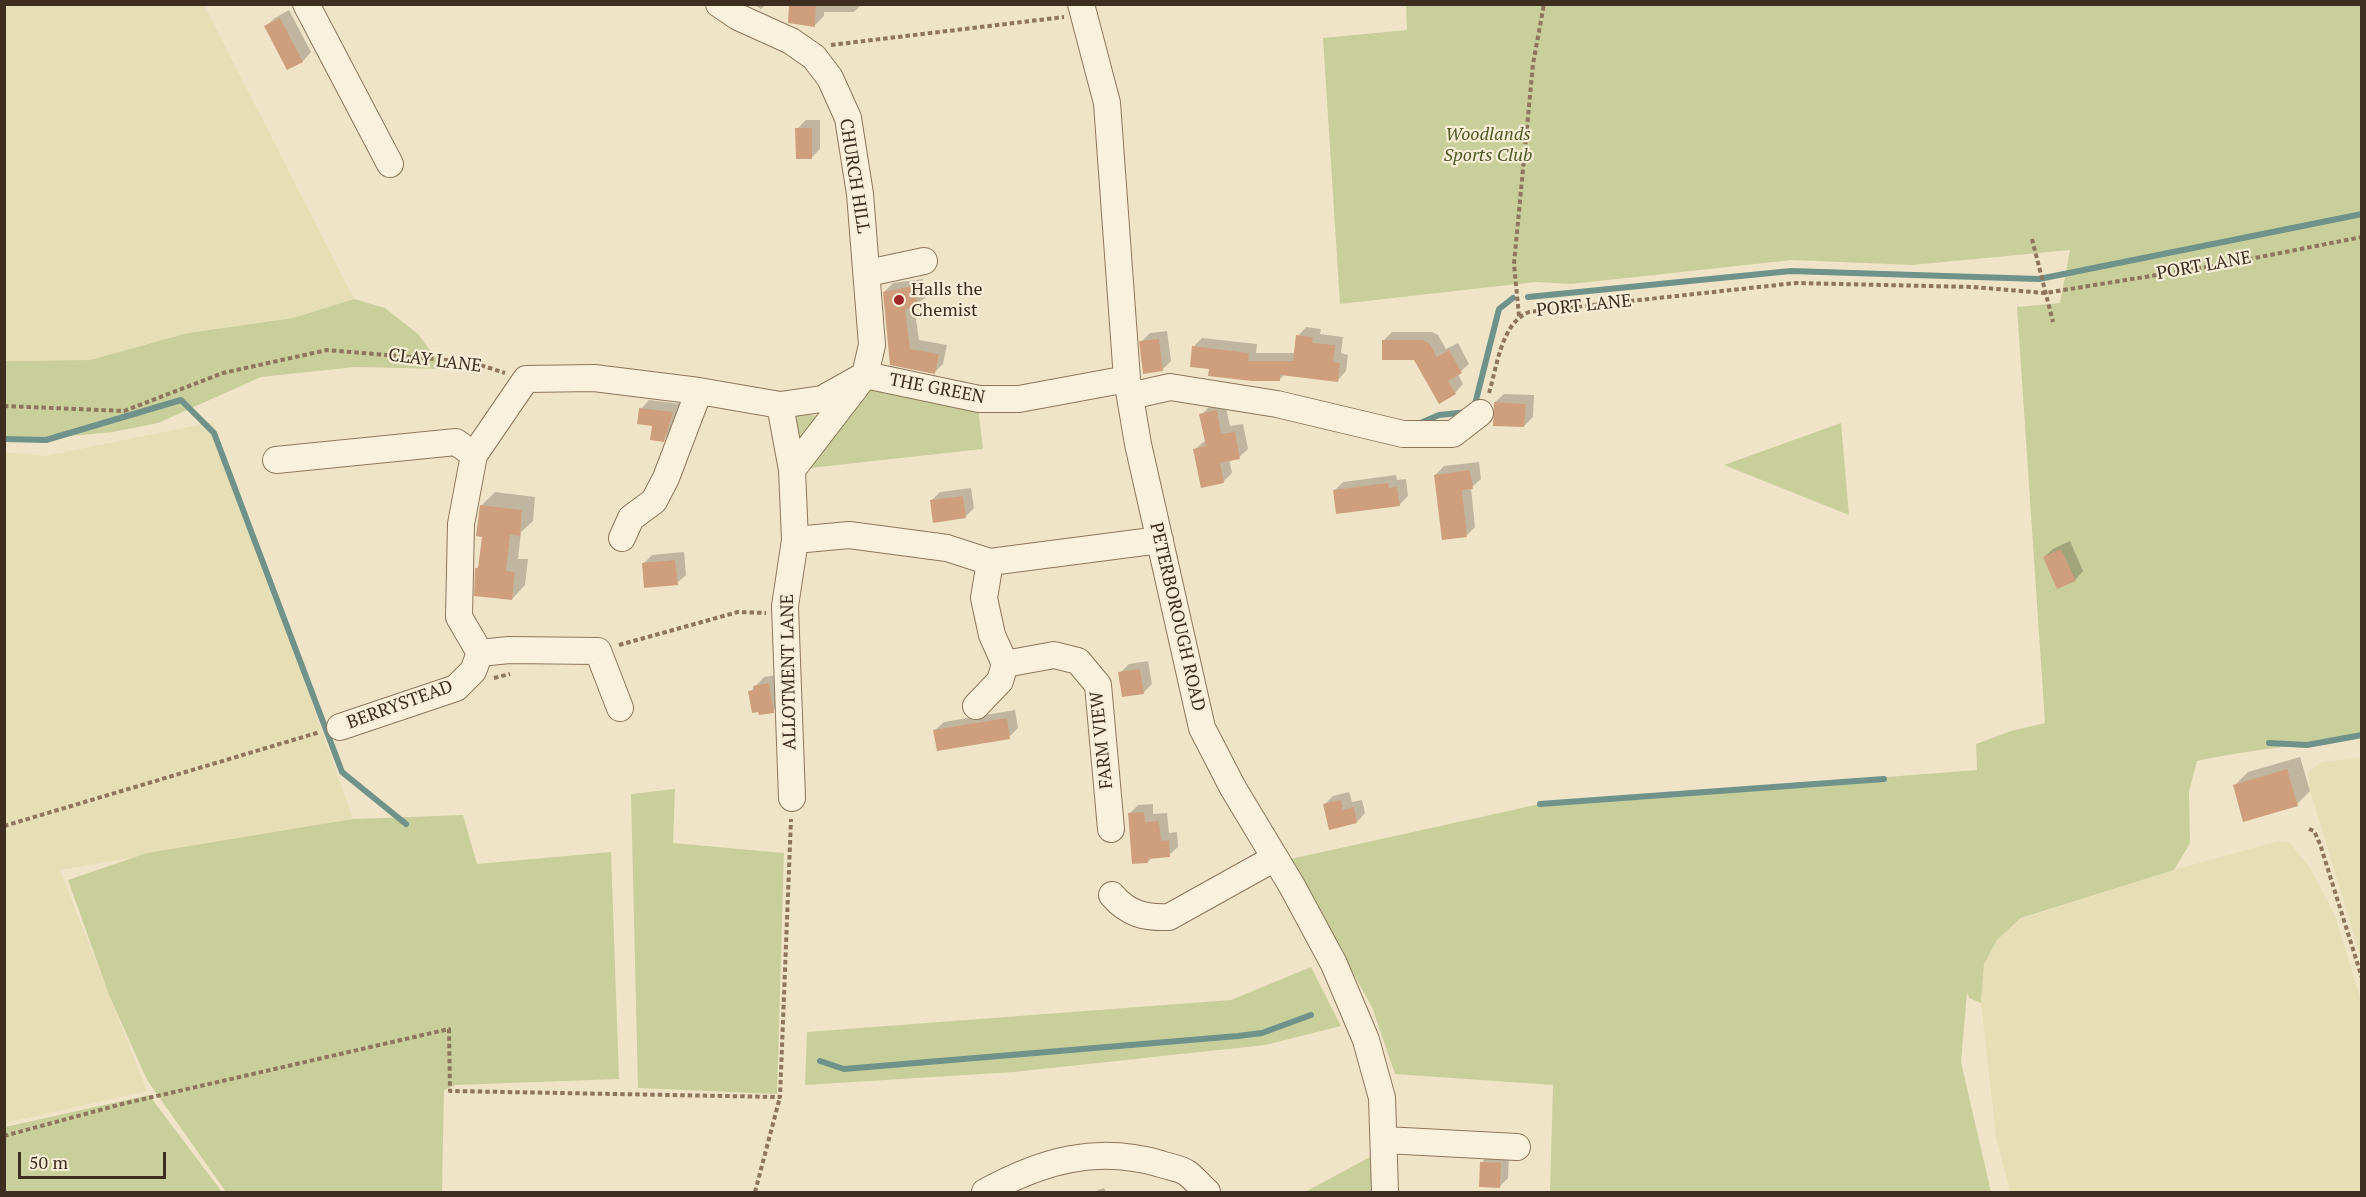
<!DOCTYPE html>
<html>
<head>
<meta charset="utf-8">
<style>
  body { margin:0 }
  #map { position:relative; width:2366px; height:1197px; overflow:hidden; background:#f0e4c8; font-family:"PT Serif",serif }
  canvas { display:block }
  .frame { position:absolute; inset:0; border:6px solid #3d2e20; pointer-events:none }
  .scale { position:absolute; left:18px; top:1152px; width:148px; height:27px; box-sizing:border-box; border:3px solid #3d2e20; border-top:0; padding-left:8px; font-size:18px; line-height:21px; white-space:nowrap; color:#3d2e20; -webkit-text-stroke:4px #f7eed8; paint-order:stroke }
</style>
</head>
<body>
<div id="map">
<canvas width="2366" height="1197"></canvas>
<div class="frame"></div>
<div class="scale">50 m</div>
</div>
<script>
const ctx = document.querySelector('canvas').getContext('2d');
ctx.lineJoin = 'round';
function fillPath(path, color) { ctx.fillStyle = color; ctx.fill(path, 'evenodd'); }
function trace(path, color, width, dash) { ctx.strokeStyle = color; ctx.lineWidth = width; ctx.lineCap = dash ? 'butt' : 'round'; ctx.setLineDash(dash || []); ctx.stroke(path); }
function drawText(font, color, halo, rows, align = 'center') {
  ctx.font = font + ' "PT Serif",serif'; ctx.lineWidth = 4.5; ctx.setLineDash([]); ctx.textBaseline = 'middle'; ctx.strokeStyle = halo; ctx.fillStyle = color; for (const [text, x, y, turn = 0] of rows) {
    ctx.save(); ctx.translate(x, y); ctx.rotate((+turn || 0) * Math.PI / 180); ctx.textAlign = isNaN(turn) ? turn : align; if (halo) ctx.strokeText(text, 0, 0); ctx.fillText(text, 0, 0); ctx.restore();
  }
}
const farmland = new Path2D(`
  M 4,5 L 204,5 L 354,299 L 293,318 L 188,333 L 90,360 L 5,361 Z
  M 213,422 L 353,819 L 60,870 L 147,1091 L 5,1123 L 4,452 L 45,456 Z
  M 2361,758 L 2362,758 L 2361,958 L 2309,787 L 2309,772 L 2322,762 Z
  M 2279,841 L 2289,842 L 2310,868 L 2335,915 L 2361,1001 L 2361,1192 L 2010,1192 L 1996,1137 L 1981,1003 L 1984,964 L 1997,940 L 2021,919 L 2174,870 Z`);
const green = new Path2D(`
  M 1406,4 L 2360,5 L 2361,735 C 2307,745 2252,749 2197,761 L 2189,792 L 2190,843 L 2174,870 L 2021,918 L 1997,940 L 1984,964 L 1981,1003 L 1969,998 L 1967,992 L 1961,1062 L 1991,1192 L 1550,1192 L 1553,1085 L 1395,1074 L 1372,1007 L 1297,874 L 1286,860 L 1540,804 L 1977,770 L 1976,744 L 2011,731 L 2045,723 L 2017,307 L 2060,303 L 2070,250 L 1912,265 L 1792,260 L 1571,284 L 1535,282 L 1340,304 L 1323,38 L 1407,30 Z
  M 354,299 L 385,308 L 418,334 L 444,369 L 355,367 L 261,377 L 158,423 L 113,432 L 5,442 L 5,361 L 90,360 L 188,333 L 293,318 Z
  M 866,386 L 978,407 L 983,449 L 801,469 Z
  M 793,414 L 824,416 L 796,444 Z
  M 1841,423 L 1849,515 L 1724,465 Z
  M 675,789 L 673,843 L 784,853 L 777,1094 L 638,1088 L 631,794 Z
  M 463,815 L 477,864 L 611,852 L 619,1079 L 456,1085 L 444,1090 L 442,1192 L 226,1192 L 147,1080 L 109,995 L 68,880 L 147,853 L 353,819 Z
  M 1311,967 L 1341,1026 L 1265,1045 L 1014,1072 L 805,1085 L 807,1032 L 1231,1000 Z
  M 149,1095 L 222,1192 L 5,1192 L 5,1127 Z
  M 1372,1156 L 1373,1192 L 1305,1192 Z`);
const shadow = new Path2D(`
  M 753,4 L 766,4 L 761,9 Z
  M 790,4 L 862,4 L 854,12 L 824,12 L 824,16 L 815,25 L 789,22 Z
  M 289,10 L 311,52 L 303,61 L 288,68 L 266,26 L 275,18 Z
  M 806,120 L 820,120 L 820,149 L 811,158 L 797,129 Z
  M 923,279 L 926,297 L 914,306 L 919,340 L 947,345 L 943,364 L 935,372 L 891,364 L 884,292 L 893,283 Z
  M 1306,327 L 1321,329 L 1320,334 L 1343,337 L 1341,353 L 1348,355 L 1346,371 L 1338,380 L 1285,374 L 1279,380 L 1211,368 L 1193,347 L 1202,338 L 1257,344 L 1256,353 L 1296,353 L 1298,336 Z
  M 1167,331 L 1171,361 L 1162,370 L 1141,342 L 1150,333 Z
  M 1392,332 L 1432,332 L 1438,335 L 1446,349 L 1458,343 L 1469,364 L 1458,374 L 1463,384 L 1455,393 L 1415,358 L 1383,341 Z
  M 1504,394 L 1534,395 L 1533,417 L 1524,426 L 1495,402 Z
  M 649,400 L 681,404 L 672,431 L 663,440 L 641,409 Z
  M 1225,403 L 1230,426 L 1243,424 L 1248,449 L 1239,457 L 1229,459 L 1232,473 L 1223,482 L 1195,449 L 1206,440 L 1201,415 L 1210,406 Z
  M 1479,462 L 1481,479 L 1471,488 L 1475,527 L 1467,535 L 1435,475 L 1444,466 Z
  M 1396,475 L 1397,480 L 1406,479 L 1408,496 L 1399,505 L 1335,490 L 1343,482 Z
  M 971,488 L 974,508 L 965,517 L 931,501 L 940,492 Z
  M 495,492 L 535,497 L 533,521 L 521,532 L 518,559 L 528,559 L 525,585 L 512,599 L 477,568 L 480,565 L 483,536 L 481,506 Z
  M 2070,541 L 2083,571 L 2075,580 L 2044,557 L 2053,549 Z
  M 684,552 L 686,575 L 677,583 L 643,564 L 652,555 Z
  M 1148,661 L 1152,684 L 1143,693 L 1120,673 L 1129,664 Z
  M 778,675 L 782,702 L 773,711 L 750,692 L 764,677 Z
  M 1015,710 L 1018,728 L 1009,737 L 935,730 L 944,722 Z
  M 2300,757 L 2310,791 L 2297,804 L 2234,786 L 2248,772 Z
  M 1349,792 L 1352,802 L 1362,800 L 1365,813 L 1357,822 L 1324,805 L 1333,796 Z
  M 1153,804 L 1153,814 L 1167,813 L 1169,833 L 1177,832 L 1178,847 L 1169,855 L 1152,857 L 1148,862 L 1129,814 L 1138,805 Z
  M 1490,1154 L 1509,1155 L 1508,1178 L 1499,1187 L 1481,1163 Z
  M 1104,1188 L 1106,1192 L 1093,1192 Z`);
const stream = new Path2D(`
  M 1528,297 L 1791,271 L 2039,279 L 2362,214
  M 1418,424 L 1439,415 L 1468,412 L 1474,408 L 1499,309 L 1513,298
  M 4,439 L 46,440 L 181,400 L 214,433 L 342,772 L 406,824
  M 2269,743 L 2307,745 L 2362,735
  M 1540,804 L 1884,779
  M 820,1061 L 844,1069 L 1238,1036 L 1262,1033 L 1311,1015`);
const building = new Path2D(`
  M 789,4 L 816,4 L 815,27 L 788,23 Z
  M 280,18 L 303,62 L 287,70 L 264,26 Z
  M 795,128 L 812,128 L 812,159 L 796,159 Z
  M 914,286 L 918,307 L 905,309 L 910,349 L 939,354 L 935,374 L 890,365 L 883,292 Z
  M 1296,335 L 1313,337 L 1312,343 L 1335,345 L 1333,362 L 1340,363 L 1338,382 L 1280,375 L 1280,381 L 1252,381 L 1208,376 L 1209,369 L 1190,367 L 1192,346 L 1249,353 L 1248,361 L 1293,361 Z
  M 1159,339 L 1163,371 L 1143,374 L 1139,341 Z
  M 1382,340 L 1423,340 L 1430,344 L 1437,357 L 1449,350 L 1462,373 L 1448,381 L 1456,394 L 1439,404 L 1414,360 L 1382,360 Z
  M 1494,402 L 1526,404 L 1524,427 L 1493,426 Z
  M 639,408 L 673,412 L 664,442 L 650,440 L 652,426 L 637,424 Z
  M 1217,410 L 1221,434 L 1235,432 L 1240,459 L 1220,463 L 1224,483 L 1201,488 L 1193,449 L 1206,446 L 1199,414 Z
  M 1470,470 L 1473,489 L 1462,490 L 1467,537 L 1442,540 L 1434,475 Z
  M 1388,483 L 1389,488 L 1397,487 L 1400,506 L 1336,514 L 1333,490 Z
  M 963,496 L 966,518 L 933,523 L 930,500 Z
  M 480,505 L 522,510 L 520,536 L 510,535 L 506,571 L 515,572 L 512,600 L 474,596 L 475,568 L 478,568 L 482,537 L 476,536 Z
  M 2061,549 L 2076,581 L 2057,589 L 2043,557 Z
  M 675,560 L 678,585 L 644,588 L 642,563 Z
  M 1140,669 L 1144,694 L 1122,697 L 1118,672 Z
  M 769,683 L 774,713 L 759,715 L 758,712 L 752,713 L 748,691 L 754,690 L 753,686 Z
  M 1007,718 L 1010,739 L 937,751 L 933,730 Z
  M 2287,769 L 2298,806 L 2243,822 L 2233,785 Z
  M 1341,800 L 1343,810 L 1354,807 L 1357,823 L 1329,830 L 1323,804 Z
  M 1144,812 L 1145,822 L 1159,821 L 1161,841 L 1169,840 L 1170,857 L 1148,859 L 1148,863 L 1132,864 L 1128,813 Z
  M 1480,1162 L 1501,1163 L 1500,1188 L 1479,1187 Z`);
const path = new Path2D(`
  M 831,45 L 1064,17
  M 2032,239 L 2053,322
  M 1519,316 L 1514,264 L 1533,64 L 1544,4
  M 1489,393 C 1497,367 1501,323 1529,312 L 1796,283 L 1973,287 L 2045,293 L 2219,265 L 2362,237
  M 4,406 L 124,411 L 223,373 L 327,350 L 471,362 L 505,373
  M 619,645 L 738,612 L 766,613
  M 494,678 L 510,674
  M 4,826 L 320,732
  M 2309,829 L 2314,831 L 2320,844 L 2362,978
  M 4,1136 L 122,1104 L 449,1029 L 450,1091 L 780,1097 L 791,819
  M 755,1192 L 780,1097`);
const minor = new Path2D(`
  M 306,4 L 390,164
  M 719,4 L 738,17 L 791,41 L 814,57 L 830,78 L 848,118 L 860,194 L 872,345 L 865,375 L 792,470
  M 1081,4 L 1107,103 L 1127,379 L 1138,444 L 1202,728 L 1233,788 L 1292,886 L 1334,964 L 1366,1040 L 1382,1098 L 1385,1192
  M 868,273 L 924,261
  M 865,375 L 979,399 L 1019,399 L 1127,379
  M 1130,396 L 1170,387 L 1277,404 L 1403,434 L 1453,434 L 1480,413
  M 780,405 L 792,470 L 795,540 L 785,606 L 792,798
  M 276,460 L 456,442 L 474,455 L 526,379 L 594,378 L 699,391 L 780,405 L 822,399 L 865,375
  M 622,538 L 631,518 L 654,501 L 666,478 L 699,391
  M 795,540 L 849,535 L 947,548 L 990,562 L 1160,540
  M 480,653 L 509,650 L 598,651 L 620,708
  M 1005,664 L 1054,655 L 1078,661 L 1098,685 L 1111,829
  M 976,706 L 1000,681 L 1005,664 L 992,635 L 984,598 L 990,562
  M 340,727 L 456,688 L 473,671 L 480,653 L 459,617 L 461,524 L 474,455
  M 1112,895 C 1128,914 1145,918 1169,917 L 1275,858
  M 1385,1140 L 1517,1147
  M 985,1192 C 1042,1161 1096,1145 1161,1164 C 1169,1167 1180,1168 1187,1173 C 1194,1178 1200,1186 1207,1192`);
const markers = [
  [899,300,6,"#9e2a2b"]
];
const parkNames = [
  ["Woodlands",1488,135],
  ["Sports Club",1488,156]
];
const streetNames = [
  ["CHURCH HILL",854,176,81],
  ["PORT LANE",2204,266,-10],
  ["PORT LANE",1584,306,-6],
  ["CLAY LANE",435,361,7],
  ["THE GREEN",937,389,11],
  ["PETERBOROUGH ROAD",1177,617,77],
  ["ALLOTMENT LANE",789,672,-91],
  ["BERRYSTEAD",400,705,-20],
  ["FARM VIEW",1102,740,-96]
];
const poiNames = [
  ["Halls the",911,290],
  ["Chemist",911,311]
];
fillPath(farmland, '#e6deb5');
fillPath(green, '#c9cf9b');
fillPath(shadow, '#0003');
trace(stream, '#6f938a', 6);
fillPath(building, '#cf9f7d');
trace(minor, '#8d765c', 28);
trace(path, '#8d765c', 4, [4.5, 3]);
trace(minor, '#faf1dc', 26);
for (const [x, y, r, color] of markers) { const dot = new Path2D(); dot.arc(x, y, r, 0, 2 * Math.PI); ctx.fillStyle = color; ctx.fill(dot); trace(dot, '#f7eed8', 2); }
drawText('italic 18px', '#4d5a26', '#f7eed8', parkNames);
drawText('18px', '#3d2e20', '#f7eed8', streetNames);
drawText('18px', '#3d2e20', '#f7eed8', poiNames, 'left');
</script>
</body>
</html>
